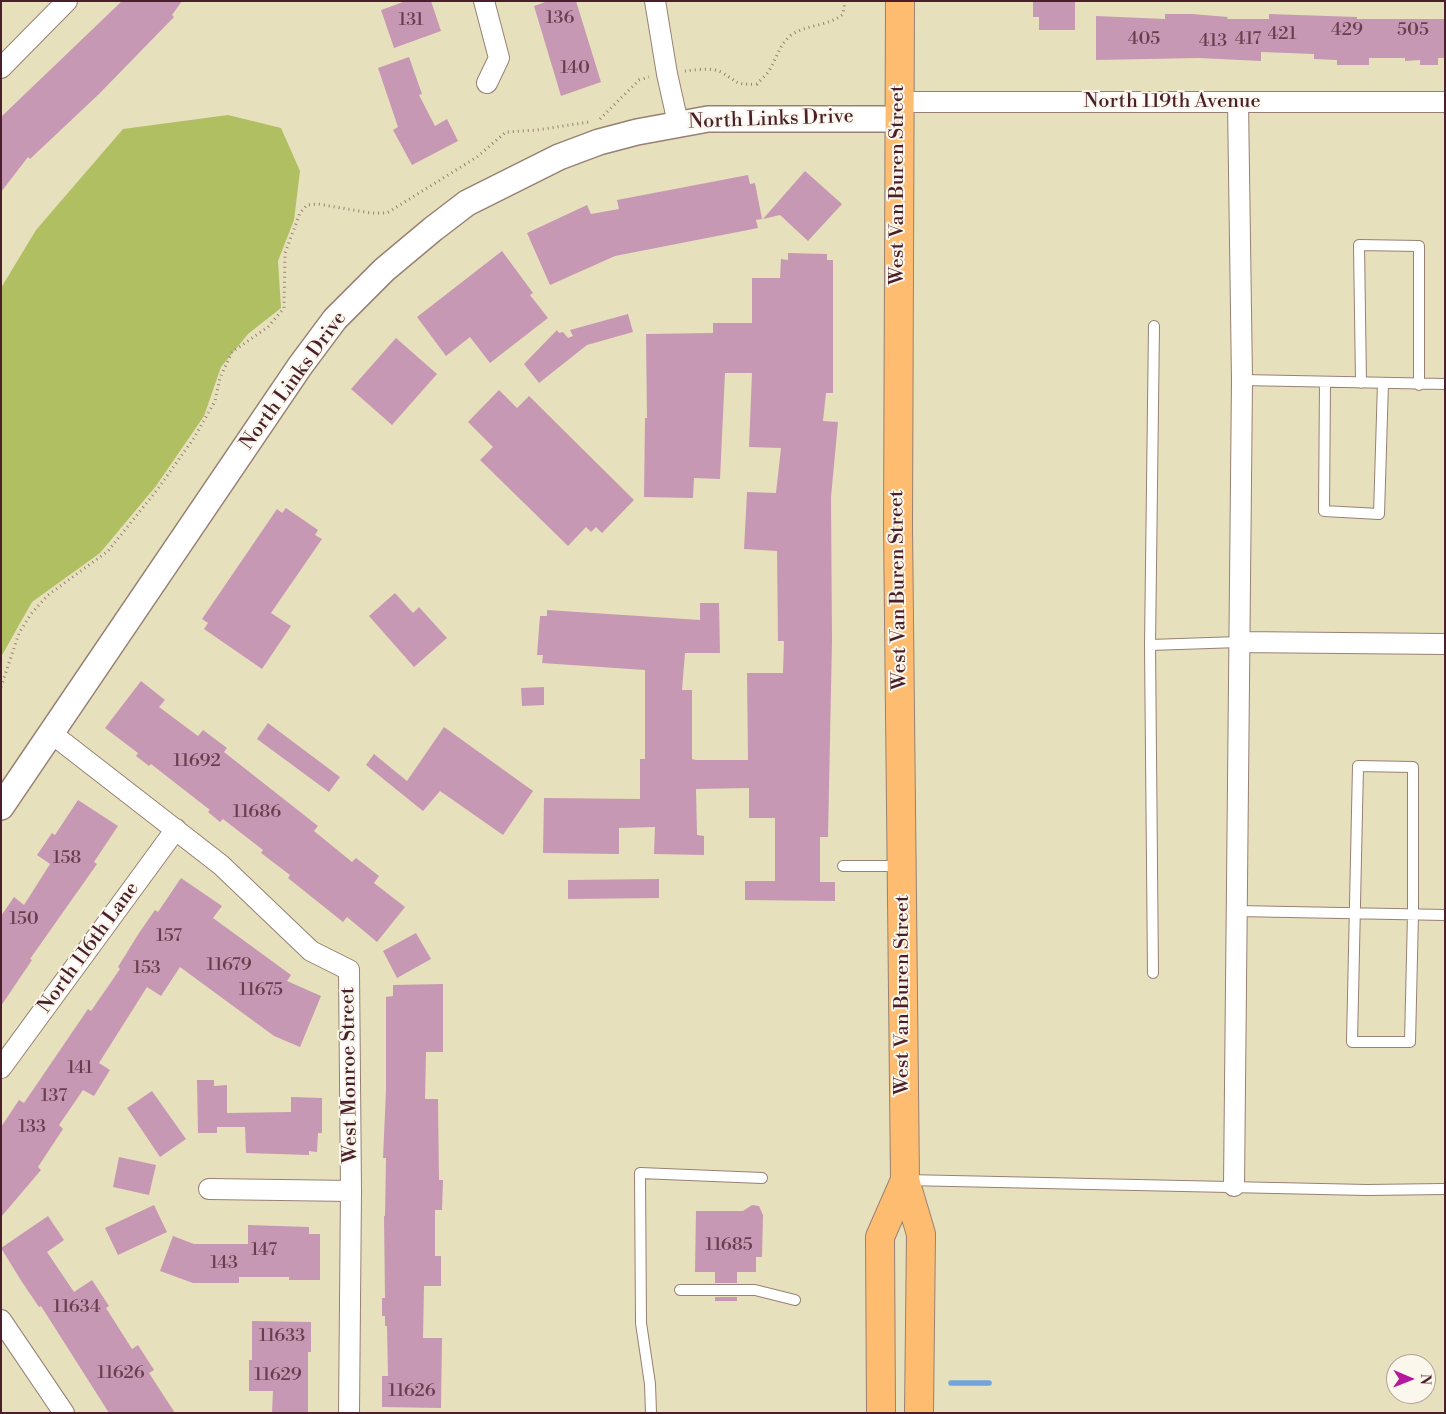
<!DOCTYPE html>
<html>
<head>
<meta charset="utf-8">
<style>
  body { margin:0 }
  #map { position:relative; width:1446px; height:1414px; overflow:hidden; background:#e7e0bc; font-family:"Libre Bodoni",serif }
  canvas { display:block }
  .frame { position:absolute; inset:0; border:2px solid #4a1f2b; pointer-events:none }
  .north { position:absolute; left:1386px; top:1354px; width:50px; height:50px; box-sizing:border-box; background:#fbf7ec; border:1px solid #b4a19f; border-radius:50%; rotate:91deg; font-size:14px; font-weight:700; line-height:20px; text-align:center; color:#4a1f2b }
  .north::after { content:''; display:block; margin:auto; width:18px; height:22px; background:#b5179e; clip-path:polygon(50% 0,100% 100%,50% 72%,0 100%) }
</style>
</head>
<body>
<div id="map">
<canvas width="1446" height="1414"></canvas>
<div class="frame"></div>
<div class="north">N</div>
</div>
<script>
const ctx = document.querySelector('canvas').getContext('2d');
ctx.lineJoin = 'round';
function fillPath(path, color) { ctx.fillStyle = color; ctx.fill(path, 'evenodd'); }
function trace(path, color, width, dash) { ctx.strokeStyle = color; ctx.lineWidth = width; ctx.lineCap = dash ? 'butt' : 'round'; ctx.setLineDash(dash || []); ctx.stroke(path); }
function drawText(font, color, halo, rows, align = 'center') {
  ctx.font = font + ' "Libre Bodoni",serif'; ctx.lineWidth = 4; ctx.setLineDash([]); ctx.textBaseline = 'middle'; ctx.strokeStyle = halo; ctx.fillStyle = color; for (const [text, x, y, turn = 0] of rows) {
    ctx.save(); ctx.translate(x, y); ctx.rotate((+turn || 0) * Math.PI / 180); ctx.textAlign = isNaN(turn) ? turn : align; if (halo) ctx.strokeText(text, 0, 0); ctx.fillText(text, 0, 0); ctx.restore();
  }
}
const green = new Path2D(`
  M 228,115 L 281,128 L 300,171 L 294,220 L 278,261 L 281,308 L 248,334 L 221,367 L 204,416 L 156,486 L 100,553 L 32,602 L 1,657 L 1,288 L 36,230 L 123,129 Z`);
const stream = new Path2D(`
  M 951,1383 L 989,1383`);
const building = new Path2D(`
  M 122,1 L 182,1 L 172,15 L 174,17 L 99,94 L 30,159 L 28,157 L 1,192 L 1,117 Z
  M 406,1 L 431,1 L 441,31 L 394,48 L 381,10 Z
  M 548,1 L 576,1 L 601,82 L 561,96 L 534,6 Z
  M 1033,2 L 1075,2 L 1075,30 L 1039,30 L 1039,17 L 1033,17 Z
  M 1165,14 L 1192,14 L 1228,17 L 1227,19 L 1269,19 L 1269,14 L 1357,17 L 1357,19 L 1445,19 L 1445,58 L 1438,58 L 1438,65 L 1420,65 L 1420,60 L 1405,61 L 1405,58 L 1369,58 L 1369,65 L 1337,65 L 1337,60 L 1314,59 L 1314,54 L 1261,52 L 1261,61 L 1199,58 L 1096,60 L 1096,16 L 1165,19 Z
  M 409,57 L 422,94 L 419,95 L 435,126 L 447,119 L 458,141 L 412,165 L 393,130 L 398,127 L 378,68 Z
  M 805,171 L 842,204 L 808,241 L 780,215 L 763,219 Z
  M 748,175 L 750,184 L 755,183 L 762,219 L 756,220 L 758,228 L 615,256 L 550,285 L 527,233 L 587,205 L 591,214 L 619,209 L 617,200 Z
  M 502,251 L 533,293 L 530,295 L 548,318 L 490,363 L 470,337 L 446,356 L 417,317 Z
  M 788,253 L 827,254 L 827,260 L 833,260 L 833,393 L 826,393 L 823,421 L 838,422 L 831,497 L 832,641 L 828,837 L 820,837 L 820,882 L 835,882 L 835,901 L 745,900 L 745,881 L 775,881 L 775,818 L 749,818 L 749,788 L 696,789 L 697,835 L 704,836 L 704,855 L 654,854 L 655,827 L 619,828 L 619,854 L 543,853 L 544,798 L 640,799 L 640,759 L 645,759 L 645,670 L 542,663 L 543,655 L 537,655 L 540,616 L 547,616 L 547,610 L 700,620 L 700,603 L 719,603 L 720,653 L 685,653 L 682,690 L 692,690 L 692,759 L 696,760 L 748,760 L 747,673 L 783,673 L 784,641 L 778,641 L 777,551 L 744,549 L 747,492 L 776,493 L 781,448 L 749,447 L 752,373 L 725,373 L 720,479 L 694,478 L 693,498 L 644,497 L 645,418 L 647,418 L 646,334 L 713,333 L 713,323 L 752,323 L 752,278 L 780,278 L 781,259 L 788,260 Z
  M 628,314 L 633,332 L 587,345 L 539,383 L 524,364 L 557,330 L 559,333 L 563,332 L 568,338 L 573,336 L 570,330 Z
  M 396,338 L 437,374 L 392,425 L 351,389 Z
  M 499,390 L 517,408 L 529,396 L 634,500 L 602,533 L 596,527 L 591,532 L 586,527 L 568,546 L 480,460 L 493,447 L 468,422 Z
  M 286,508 L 318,530 L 315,535 L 322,539 L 271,613 L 291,626 L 262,669 L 204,629 L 208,623 L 202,619 L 277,509 L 282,513 Z
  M 395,593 L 413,613 L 419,607 L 447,638 L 414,667 L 369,616 Z
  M 141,681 L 165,700 L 159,707 L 198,736 L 203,730 L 227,748 L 224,752 L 318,826 L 314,831 L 352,862 L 356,858 L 379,876 L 374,883 L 405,907 L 377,942 L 347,917 L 343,922 L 288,878 L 290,875 L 261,853 L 263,850 L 223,819 L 220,822 L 208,812 L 210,810 L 151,764 L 149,766 L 136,756 L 138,753 L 105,728 Z
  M 544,687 L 544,705 L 522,706 L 521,688 Z
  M 268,723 L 340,777 L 329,792 L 257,739 Z
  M 444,727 L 533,791 L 503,835 L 440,791 L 423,811 L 366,765 L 374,754 L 407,781 Z
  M 78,800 L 118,826 L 94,862 L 97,864 L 30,959 L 32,960 L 1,1006 L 1,916 L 14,897 L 24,905 L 50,864 L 37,855 L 52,833 L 55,835 Z
  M 181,878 L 222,906 L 213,918 L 291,975 L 287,981 L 321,996 L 300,1047 L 274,1036 L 180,967 L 161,996 L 147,987 L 99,1063 L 110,1070 L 94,1096 L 83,1090 L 59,1125 L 63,1129 L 38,1167 L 41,1170 L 1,1217 L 1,1127 L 19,1100 L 24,1103 L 88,1009 L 91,1011 L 120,969 L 118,967 L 139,933 L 155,910 L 158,912 Z
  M 659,879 L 659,898 L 568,899 L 568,880 Z
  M 416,933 L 431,959 L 397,978 L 383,951 Z
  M 443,984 L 443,1052 L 426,1052 L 425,1099 L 438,1099 L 439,1180 L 443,1180 L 442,1210 L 435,1210 L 435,1256 L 441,1256 L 441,1286 L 424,1286 L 423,1338 L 442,1338 L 441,1408 L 382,1407 L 382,1376 L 388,1376 L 387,1326 L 385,1326 L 385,1316 L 382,1316 L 382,1298 L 385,1298 L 384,1216 L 385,1216 L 386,1158 L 383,1158 L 386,1090 L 386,997 L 393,996 L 393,985 Z
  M 197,1080 L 214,1080 L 214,1086 L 227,1085 L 227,1113 L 291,1112 L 291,1097 L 322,1098 L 322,1133 L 318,1133 L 317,1152 L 309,1151 L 309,1155 L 246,1153 L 245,1127 L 217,1127 L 217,1133 L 198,1133 Z
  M 152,1091 L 186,1139 L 160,1157 L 127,1108 Z
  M 119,1157 L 156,1165 L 149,1195 L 113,1187 Z
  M 154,1205 L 167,1232 L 118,1255 L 105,1228 Z
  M 752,1205 L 759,1206 L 763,1215 L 762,1257 L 756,1257 L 756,1272 L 737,1272 L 737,1283 L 715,1283 L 715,1272 L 695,1272 L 696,1211 L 743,1211 Z
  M 48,1216 L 64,1240 L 47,1252 L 74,1292 L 92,1280 L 109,1306 L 106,1308 L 132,1349 L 138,1345 L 154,1370 L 149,1373 L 175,1413 L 109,1413 L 41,1306 L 39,1307 L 22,1282 L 1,1248 Z
  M 248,1225 L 309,1227 L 309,1234 L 320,1234 L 320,1280 L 289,1280 L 289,1277 L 239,1277 L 239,1283 L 193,1283 L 160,1271 L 173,1236 L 194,1244 L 248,1244 Z
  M 715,1297 L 737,1297 L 737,1301 L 715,1301 Z
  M 252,1321 L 311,1322 L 311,1352 L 308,1352 L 308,1413 L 272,1413 L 273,1391 L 249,1391 L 249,1360 L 252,1360 Z`);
const path = new Path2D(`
  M 685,71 C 696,70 710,67 721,72 C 739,82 733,85 757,84 C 761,79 767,75 770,69 C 777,57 779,46 790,36 C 805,24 828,27 843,14 L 845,1
  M 600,119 L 639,80 L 649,77
  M 1,687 L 19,633 L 31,614 L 48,595 L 108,551 L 157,490 L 194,438 L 215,401 L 220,378 L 232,352 L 268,327 L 284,308 L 285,253 L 300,213 L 307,205 L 318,204 L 371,213 L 387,213 L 477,157 L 506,132 L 537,130 L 589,122`);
const service = new Path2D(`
  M 1242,380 L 1445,384
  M 1325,382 L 1324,511 L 1379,514 L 1383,383
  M 1361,383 L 1359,245 L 1419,246 L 1419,385
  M 1150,645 L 1154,326
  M 1358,766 L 1413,767 L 1413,914 L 1410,1042 L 1352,1042 Z
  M 843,866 L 900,866
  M 1237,911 L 1445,915
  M 1153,973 L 1150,645 L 1239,642
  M 906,1180 L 1367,1190 L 1445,1189
  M 680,1290 L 755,1290 L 795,1300
  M 651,1413 L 650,1384 L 641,1323 L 640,1173 L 762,1178`);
const minor = new Path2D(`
  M 484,1 L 499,58 L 487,83
  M 655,1 L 667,74 L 678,123
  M 1,68 L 67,1
  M 898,102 L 1445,102
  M 1239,642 L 1445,644
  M 51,733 L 221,865 L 311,951 L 349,970 L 351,1191 L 349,1413
  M 1,1068 L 176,829
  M 1234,1186 L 1242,380 L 1238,102
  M 209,1189 L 351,1191
  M 1,1320 L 64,1413`);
const tertiary = new Path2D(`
  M 1,807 L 300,366 L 335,319 L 384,270 L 433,229 L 467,203 L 559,157 L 599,142 L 637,132 L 708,119 L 898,119`);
const primary = new Path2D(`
  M 900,1 L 898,526 L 905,1180 L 921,1234 L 919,1413
  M 881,1413 L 880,1237 L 905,1180`);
const numberNames = [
  ["136",560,19],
  ["131",411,21],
  ["429",1347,31],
  ["505",1413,31],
  ["421",1282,35],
  ["405",1144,40],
  ["417",1248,40],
  ["413",1213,42],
  ["140",575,69],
  ["11692",197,762],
  ["11686",257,813],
  ["158",67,859],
  ["150",24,920],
  ["157",169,937],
  ["11679",229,966],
  ["153",147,969],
  ["11675",261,991],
  ["141",80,1069],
  ["137",54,1097],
  ["133",32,1128],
  ["11685",729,1246],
  ["147",264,1251],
  ["143",224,1264],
  ["11634",77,1308],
  ["11633",282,1337],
  ["11626",121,1374],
  ["11629",278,1376],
  ["11626",412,1392]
];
const streetNames = [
  ["North 119th Avenue",1172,102],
  ["North Links Drive",771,120,-2],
  ["West Van Buren Street",898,185,-90],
  ["North Links Drive",294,381,-54],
  ["West Van Buren Street",899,590,-91],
  ["North 116th Lane",89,948,-54],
  ["West Van Buren Street",903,995,-90],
  ["West Monroe Street",350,1075,-91]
];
fillPath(green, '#b0bf62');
trace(stream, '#71a4dd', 5.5);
fillPath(building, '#c798b4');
trace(service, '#988074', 12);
trace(minor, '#988074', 22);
trace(tertiary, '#988074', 28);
trace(primary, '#988074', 30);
trace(path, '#988074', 3, [1, 4]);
trace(service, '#fff', 10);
trace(minor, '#fff', 20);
trace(tertiary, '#fff', 25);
trace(primary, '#febc70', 28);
drawText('18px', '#693d4d', null, numberNames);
drawText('20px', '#4a1f2b', '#fbf7ec', streetNames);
</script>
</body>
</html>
